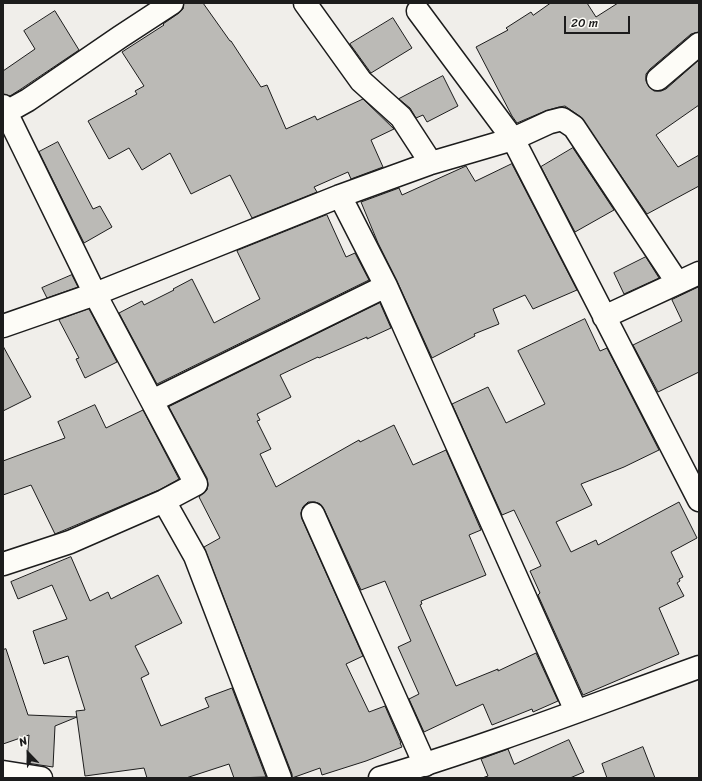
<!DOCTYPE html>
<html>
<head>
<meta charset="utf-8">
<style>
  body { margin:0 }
  #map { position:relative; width:702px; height:781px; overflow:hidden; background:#f0eeea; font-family:Sriracha,sans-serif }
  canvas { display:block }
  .frame { position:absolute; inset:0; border:4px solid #1c1c1c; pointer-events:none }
  .north { position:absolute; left:8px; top:733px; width:40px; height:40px; -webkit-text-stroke:3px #fdfcf7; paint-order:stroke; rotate:337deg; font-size:11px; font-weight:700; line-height:16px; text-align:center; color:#1c1c1c }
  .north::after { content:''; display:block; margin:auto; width:14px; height:18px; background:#1c1c1c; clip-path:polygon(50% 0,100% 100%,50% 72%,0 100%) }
  .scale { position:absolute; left:564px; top:16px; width:66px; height:18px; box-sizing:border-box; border:2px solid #1c1c1c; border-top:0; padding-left:5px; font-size:12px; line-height:14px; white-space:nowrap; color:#1c1c1c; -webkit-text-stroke:3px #fdfcf7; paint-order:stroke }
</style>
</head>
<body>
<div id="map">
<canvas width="702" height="781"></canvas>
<div class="frame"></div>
<div class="north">N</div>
<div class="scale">20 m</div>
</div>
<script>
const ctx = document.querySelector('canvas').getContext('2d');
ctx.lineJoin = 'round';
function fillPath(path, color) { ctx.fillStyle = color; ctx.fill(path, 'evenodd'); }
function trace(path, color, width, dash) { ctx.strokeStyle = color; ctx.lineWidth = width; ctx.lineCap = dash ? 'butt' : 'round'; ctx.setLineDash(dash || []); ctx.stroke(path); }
const building = new Path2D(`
  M 184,3 L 203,3 L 230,41 L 231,41 L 261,87 L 267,85 L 286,129 L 315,116 L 317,120 L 363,99 L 394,129 L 371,140 L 383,167 L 351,179 L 348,172 L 314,187 L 317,192 L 252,218 L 230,175 L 191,194 L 170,153 L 142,170 L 129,148 L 109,159 L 88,121 L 137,94 L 135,91 L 144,86 L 122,52 L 164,25 L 163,24 L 179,13 L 183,9 Z
  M 551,3 L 587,3 L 596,17 L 618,3 L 699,3 L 699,32 L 691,34 L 650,69 L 646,74 L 646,81 L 649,87 L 654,91 L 661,91 L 666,89 L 699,60 L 699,105 L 656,135 L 678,167 L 699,155 L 699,186 L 647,214 L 581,117 L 565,106 L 559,107 L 545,111 L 517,123 L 512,116 L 476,47 L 508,30 L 506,28 L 531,12 L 533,15 Z
  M 55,11 L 79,50 L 21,89 L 10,96 L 3,94 L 3,71 L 35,49 L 24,31 Z
  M 393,18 L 412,48 L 371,73 L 350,44 Z
  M 443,76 L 458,106 L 427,122 L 423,115 L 416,118 L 410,108 L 399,99 Z
  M 58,142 L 93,209 L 100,206 L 112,227 L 84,243 L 39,152 Z
  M 573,148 L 614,210 L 575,232 L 541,167 Z
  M 512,164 L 577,290 L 533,309 L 525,295 L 493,309 L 499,324 L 474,334 L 475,336 L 432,358 L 397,281 L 378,243 L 361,202 L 399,188 L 402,195 L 466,166 L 475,181 Z
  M 327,215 L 346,257 L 355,253 L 369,280 L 157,384 L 119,313 L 142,301 L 144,305 L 174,290 L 173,289 L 192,279 L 214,323 L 260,299 L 237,251 Z
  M 646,257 L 659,278 L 624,294 L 614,273 Z
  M 72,275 L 78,287 L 47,298 L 42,288 Z
  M 699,287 L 699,372 L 658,392 L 633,345 L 682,321 L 672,300 Z
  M 380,303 L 391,328 L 367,339 L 367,337 L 319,358 L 318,357 L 280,375 L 291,397 L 257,414 L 260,420 L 257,421 L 271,449 L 260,454 L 276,487 L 359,440 L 360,442 L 394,425 L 413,465 L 446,450 L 481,530 L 469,535 L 486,575 L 421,601 L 422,604 L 420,605 L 456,686 L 498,669 L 498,671 L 536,653 L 558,701 L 533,712 L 532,709 L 492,725 L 483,704 L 424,732 L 409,699 L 419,694 L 398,647 L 411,641 L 385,581 L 361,590 L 324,509 L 320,504 L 315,502 L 308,502 L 303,507 L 301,513 L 302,519 L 363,656 L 346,664 L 369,712 L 385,706 L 401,743 L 400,743 L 402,747 L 366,761 L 322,775 L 320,768 L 292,778 L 292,774 L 204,547 L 220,538 L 199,497 L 207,490 L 208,485 L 207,478 L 169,407 Z
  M 89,309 L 117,362 L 85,378 L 76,359 L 79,358 L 59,320 Z
  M 585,319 L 600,351 L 607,348 L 659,450 L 624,467 L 581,484 L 592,505 L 556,522 L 571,552 L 596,540 L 598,545 L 679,502 L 697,538 L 671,552 L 683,577 L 679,579 L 680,581 L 677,583 L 684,596 L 659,608 L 679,654 L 583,695 L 538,595 L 540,593 L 530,571 L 541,566 L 514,510 L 502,515 L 452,404 L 488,387 L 506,423 L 545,404 L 518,351 Z
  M 3,346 L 31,397 L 3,411 Z
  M 95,405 L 106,428 L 143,410 L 179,479 L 159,490 L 55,534 L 31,485 L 3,495 L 3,461 L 65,438 L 58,422 Z
  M 71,557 L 90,601 L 108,592 L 111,599 L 158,575 L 182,623 L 135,646 L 149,674 L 141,678 L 161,726 L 209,707 L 205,698 L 232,688 L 266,777 L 234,778 L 229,764 L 186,778 L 147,778 L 144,768 L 85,776 L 76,711 L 85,710 L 68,656 L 44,664 L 33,631 L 67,619 L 52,585 L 18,599 L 11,582 Z
  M 6,649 L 28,715 L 77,717 L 55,726 L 53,767 L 27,763 L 29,735 L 3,744 L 3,650 Z
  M 569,740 L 584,772 L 570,778 L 482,778 L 488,776 L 481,759 L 508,749 L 514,764 Z
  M 643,747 L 655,778 L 607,778 L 602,764 Z`);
const minor = new Path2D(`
  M 305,3 L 361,81 L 401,117 L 431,163
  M 418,11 L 513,139 L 699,500
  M 658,79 L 699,44
  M 3,106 L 95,294 L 196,484 L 164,501 L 70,542 L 3,564
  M 3,114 L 28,100 L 120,37 L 172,3
  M 340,196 L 386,286 L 576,711
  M 604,317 L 699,273
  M 3,326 L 95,294 L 340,196 L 431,163 L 513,139 L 550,122 L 562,119 L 574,127 L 677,282
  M 152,401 L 386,286
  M 164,501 L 195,556 L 280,778
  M 313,514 L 425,765`);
const tertiary = new Path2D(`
  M 3,772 L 41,778
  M 380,778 C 488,746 593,705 699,667`);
fillPath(building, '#bbbab6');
trace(building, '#1c1c1c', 1);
trace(minor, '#1c1c1c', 25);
trace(tertiary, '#1c1c1c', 25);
trace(minor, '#fdfcf7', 22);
trace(tertiary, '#fdfcf7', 22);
</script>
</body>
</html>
